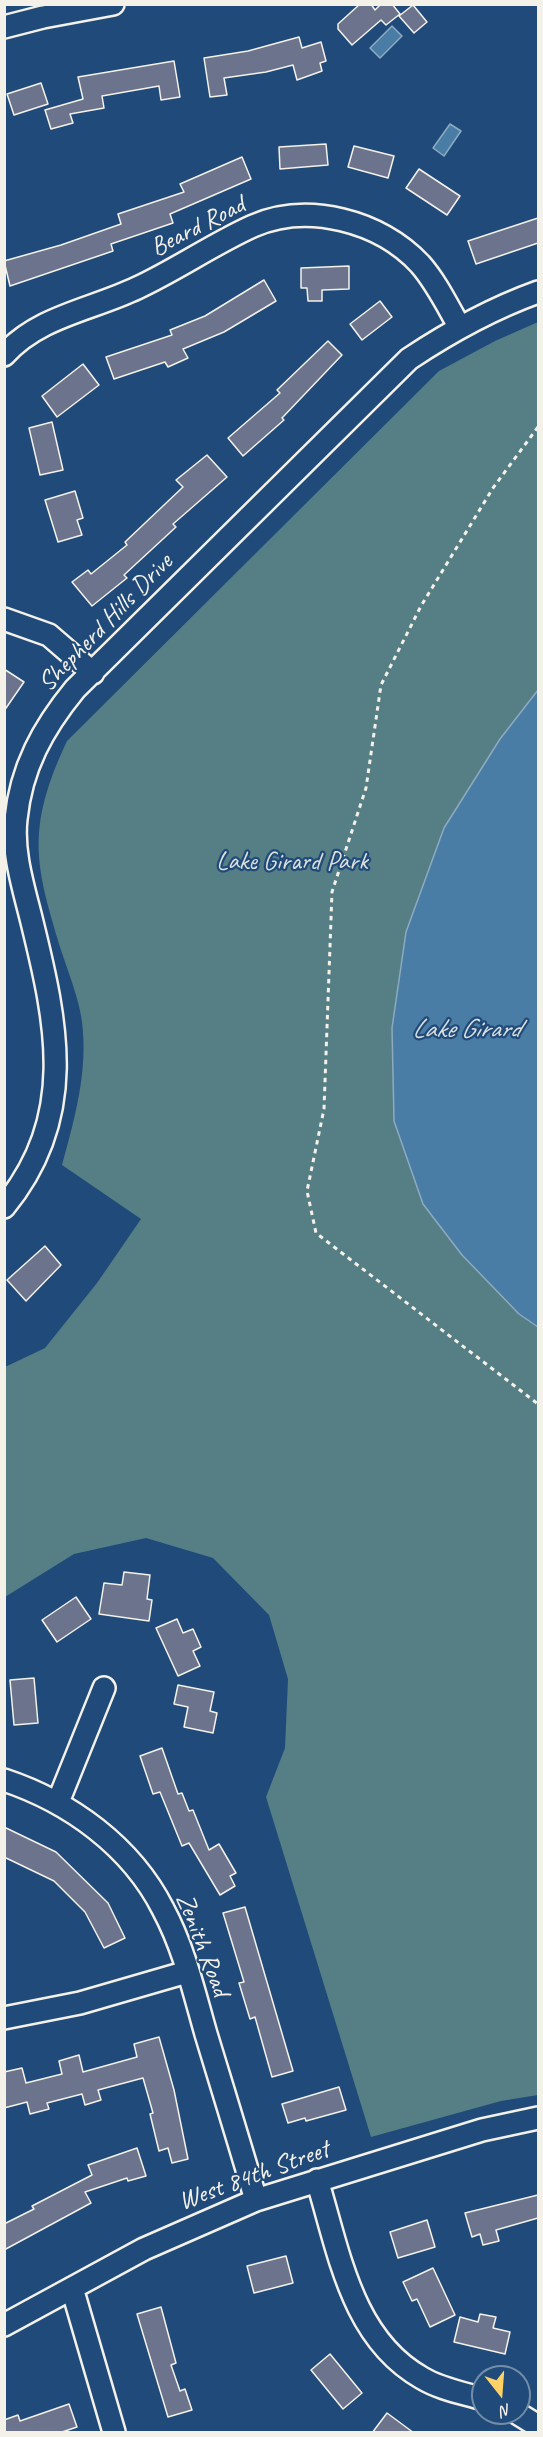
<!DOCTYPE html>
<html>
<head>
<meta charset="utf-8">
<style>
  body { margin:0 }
  #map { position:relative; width:543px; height:2437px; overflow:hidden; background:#1f4a7a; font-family:Caveat,sans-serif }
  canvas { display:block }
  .frame { position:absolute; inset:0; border:6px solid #f4f1e8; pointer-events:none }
  .north { position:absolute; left:471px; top:2365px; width:60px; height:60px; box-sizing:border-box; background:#1f4a7a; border:2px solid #748da6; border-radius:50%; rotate:163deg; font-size:16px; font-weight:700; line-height:24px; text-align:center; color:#f4f1e8 }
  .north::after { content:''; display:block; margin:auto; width:21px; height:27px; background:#ffd166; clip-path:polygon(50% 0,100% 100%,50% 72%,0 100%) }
</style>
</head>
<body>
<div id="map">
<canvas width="543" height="2437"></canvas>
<div class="frame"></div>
<div class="north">N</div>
</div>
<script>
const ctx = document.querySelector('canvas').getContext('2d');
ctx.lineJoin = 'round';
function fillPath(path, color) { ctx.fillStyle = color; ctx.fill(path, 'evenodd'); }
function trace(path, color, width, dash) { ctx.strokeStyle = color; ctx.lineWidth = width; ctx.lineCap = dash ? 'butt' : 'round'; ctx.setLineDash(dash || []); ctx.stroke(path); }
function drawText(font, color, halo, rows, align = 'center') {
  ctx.font = font + ' Caveat,sans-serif'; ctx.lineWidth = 4.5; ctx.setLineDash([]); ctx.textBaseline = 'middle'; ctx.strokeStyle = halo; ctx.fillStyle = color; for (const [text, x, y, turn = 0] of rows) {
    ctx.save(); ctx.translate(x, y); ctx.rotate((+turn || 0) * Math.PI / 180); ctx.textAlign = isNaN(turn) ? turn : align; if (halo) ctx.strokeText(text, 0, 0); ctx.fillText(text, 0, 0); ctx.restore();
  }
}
const green = new Path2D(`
  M 538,322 L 538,2095 L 501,2101 L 371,2137 L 266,1797 L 285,1748 L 288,1679 L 269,1615 L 213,1558 L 146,1538 L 74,1554 L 5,1597 L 5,1367 L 45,1348 L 97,1283 L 141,1219 L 62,1165 C 75,1117 88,1072 82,1022 C 79,1000 70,977 63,956 C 35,866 25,830 67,741 L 439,371 L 495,341 Z`);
const water = new Path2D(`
  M 392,26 L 402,36 L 380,58 L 370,48 Z
  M 450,124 L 461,131 L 444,156 L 433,148 Z
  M 538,690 L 538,1327 L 519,1314 L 462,1255 L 423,1204 L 394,1121 L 392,1028 L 406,932 L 444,828 L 500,739 Z`);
const building = new Path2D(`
  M 360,4 L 371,4 L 375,10 L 381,4 L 392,4 L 400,14 L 386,25 L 381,20 L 352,45 L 338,29 L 338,24 Z
  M 413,5 L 427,22 L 414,33 L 399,16 Z
  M 299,37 L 302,48 L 321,42 L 326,61 L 320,63 L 322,71 L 297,80 L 293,65 L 266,72 L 224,78 L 227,95 L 210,97 L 204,58 L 248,51 Z
  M 174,61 L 180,97 L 161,100 L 159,86 L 102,96 L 104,108 L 70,114 L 73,123 L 51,129 L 45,110 L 83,99 L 78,77 Z
  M 41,83 L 48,104 L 14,115 L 7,94 Z
  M 326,144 L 328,165 L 280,169 L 279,147 Z
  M 354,146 L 394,156 L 388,178 L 348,167 Z
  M 242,157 L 251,179 L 170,214 L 173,223 L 111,244 L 113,251 L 10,286 L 4,261 L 61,245 L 121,224 L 118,214 L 184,192 L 180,184 Z
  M 419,169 L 460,196 L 447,215 L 406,188 Z
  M 538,218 L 538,243 L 476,264 L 468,241 Z
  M 349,266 L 349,289 L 322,290 L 322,301 L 308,301 L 307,288 L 301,288 L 301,268 Z
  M 264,280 L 276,301 L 224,332 L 183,349 L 188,358 L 168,367 L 165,362 L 114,379 L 106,357 L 172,335 L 170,330 L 205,316 Z
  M 380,301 L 392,317 L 362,340 L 350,324 Z
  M 328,341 L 342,355 L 282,418 L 284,420 L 243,456 L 228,438 L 280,393 L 277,390 Z
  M 83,364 L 99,385 L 57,417 L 42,396 Z
  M 52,422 L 63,470 L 40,475 L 29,428 Z
  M 207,455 L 227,477 L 173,524 L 176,527 L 124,575 L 127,578 L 92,606 L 72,582 L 88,570 L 91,574 L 127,545 L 125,542 L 183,487 L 176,480 Z
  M 75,491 L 83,518 L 77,520 L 82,535 L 58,542 L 45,500 Z
  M 4,669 L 24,682 L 4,711 Z
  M 45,1246 L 61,1265 L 26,1301 L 7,1280 Z
  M 124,1572 L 150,1575 L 147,1599 L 152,1600 L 149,1621 L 99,1614 L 104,1583 L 122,1585 Z
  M 76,1597 L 91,1619 L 57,1642 L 42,1620 Z
  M 177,1619 L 183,1633 L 193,1629 L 201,1647 L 193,1651 L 200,1666 L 178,1676 L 156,1628 Z
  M 34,1678 L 38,1723 L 14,1725 L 10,1680 Z
  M 178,1685 L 214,1692 L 210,1711 L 217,1713 L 213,1733 L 184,1727 L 188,1707 L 174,1704 Z
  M 162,1748 L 178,1794 L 182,1793 L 189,1811 L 193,1810 L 209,1850 L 219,1844 L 236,1873 L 230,1876 L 235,1886 L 220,1895 L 189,1843 L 182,1846 L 160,1792 L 153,1794 L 140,1756 Z
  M 4,1827 L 56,1852 L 108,1903 L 125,1938 L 104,1948 L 85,1912 L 54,1881 L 4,1857 Z
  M 245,1907 L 293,2071 L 272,2077 L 255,2017 L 250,2019 L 239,1983 L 244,1982 L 223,1913 Z
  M 159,2037 L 174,2090 L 188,2159 L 172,2163 L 168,2148 L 159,2151 L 150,2114 L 153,2113 L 143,2078 L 98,2090 L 101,2100 L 85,2105 L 82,2094 L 47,2103 L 49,2109 L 30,2114 L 27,2102 L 4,2108 L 4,2072 L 22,2068 L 26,2083 L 62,2074 L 59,2061 L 79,2055 L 83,2072 L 137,2057 L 134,2044 Z
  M 339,2087 L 346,2110 L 306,2121 L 305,2118 L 288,2123 L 282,2104 Z
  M 137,2148 L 146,2176 L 128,2181 L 127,2178 L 85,2192 L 91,2203 L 4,2250 L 4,2224 L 34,2209 L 32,2206 L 92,2175 L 88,2165 Z
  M 538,2195 L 538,2218 L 496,2230 L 499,2241 L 483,2245 L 480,2234 L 472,2237 L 465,2213 Z
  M 427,2220 L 435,2247 L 398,2258 L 390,2232 Z
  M 286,2256 L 293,2283 L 254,2293 L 247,2266 Z
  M 433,2268 L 455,2315 L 430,2327 L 417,2299 L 412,2301 L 403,2282 Z
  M 161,2307 L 176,2363 L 171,2365 L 180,2391 L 185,2389 L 192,2410 L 168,2417 L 137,2314 Z
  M 480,2314 L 496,2317 L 493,2328 L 510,2332 L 505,2354 L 454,2342 L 460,2317 L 478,2322 Z
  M 330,2354 L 362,2393 L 343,2409 L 311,2370 Z
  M 69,2404 L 77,2427 L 59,2433 L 4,2433 L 4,2420 L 18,2415 L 20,2421 Z
  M 387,2413 L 414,2433 L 372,2433 Z`);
const path = new Path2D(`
  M 538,427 L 493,488 L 421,606 L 381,685 L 366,788 L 332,892 L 324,1109 L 307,1191 L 316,1233 L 538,1404`);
const minor = new Path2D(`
  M 4,27 L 43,17 L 113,4
  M 4,355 C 39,316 91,310 137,288 C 176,270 213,244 253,226 C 308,202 380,221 420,264 C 436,282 447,305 459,326
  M 4,619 L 49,635 L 93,673
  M 4,1207 C 78,1117 57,1024 32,922 C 24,889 12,853 16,819 C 21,768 43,728 75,689 L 409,359 C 451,331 491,309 538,292
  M 4,1780 C 70,1802 131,1846 163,1909 C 184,1948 194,1992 206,2034 C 223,2090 240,2145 256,2200
  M 58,1802 L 104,1688
  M 4,2018 L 80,2003 L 187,1972
  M 317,2180 C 339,2251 351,2338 422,2378 C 440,2389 463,2393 483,2399
  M 72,2288 L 114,2432
  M 4,2325 L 144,2249 L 256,2200 L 482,2130 L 538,2118
  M 517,2413 L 538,2426`);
const streetNames = [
  ["Beard Road",198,227,-27],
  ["Shepherd Hills Drive",106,623,-46],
  ["Zenith Road",202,1945,69],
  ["West 84th Street",254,2176,-20]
];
const parkNames = [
  ["Lake Girard Park",292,862]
];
const waterNames = [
  ["Lake Girard",466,1030]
];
fillPath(green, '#557e85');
fillPath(water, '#497da6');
trace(water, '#8dabc0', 1.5);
fillPath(building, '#6c748d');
trace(building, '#f4f1e8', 1.5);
trace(minor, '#f4f1e8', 26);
trace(path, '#f4f1e8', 3, [4.5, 4.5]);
trace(minor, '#1f4a7a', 21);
drawText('26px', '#f4f1e8', '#1f4a7a', streetNames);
drawText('26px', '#dce0d9', '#1f4a7a', parkNames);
drawText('italic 27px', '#dae0de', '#1f4a7a', waterNames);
</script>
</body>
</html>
